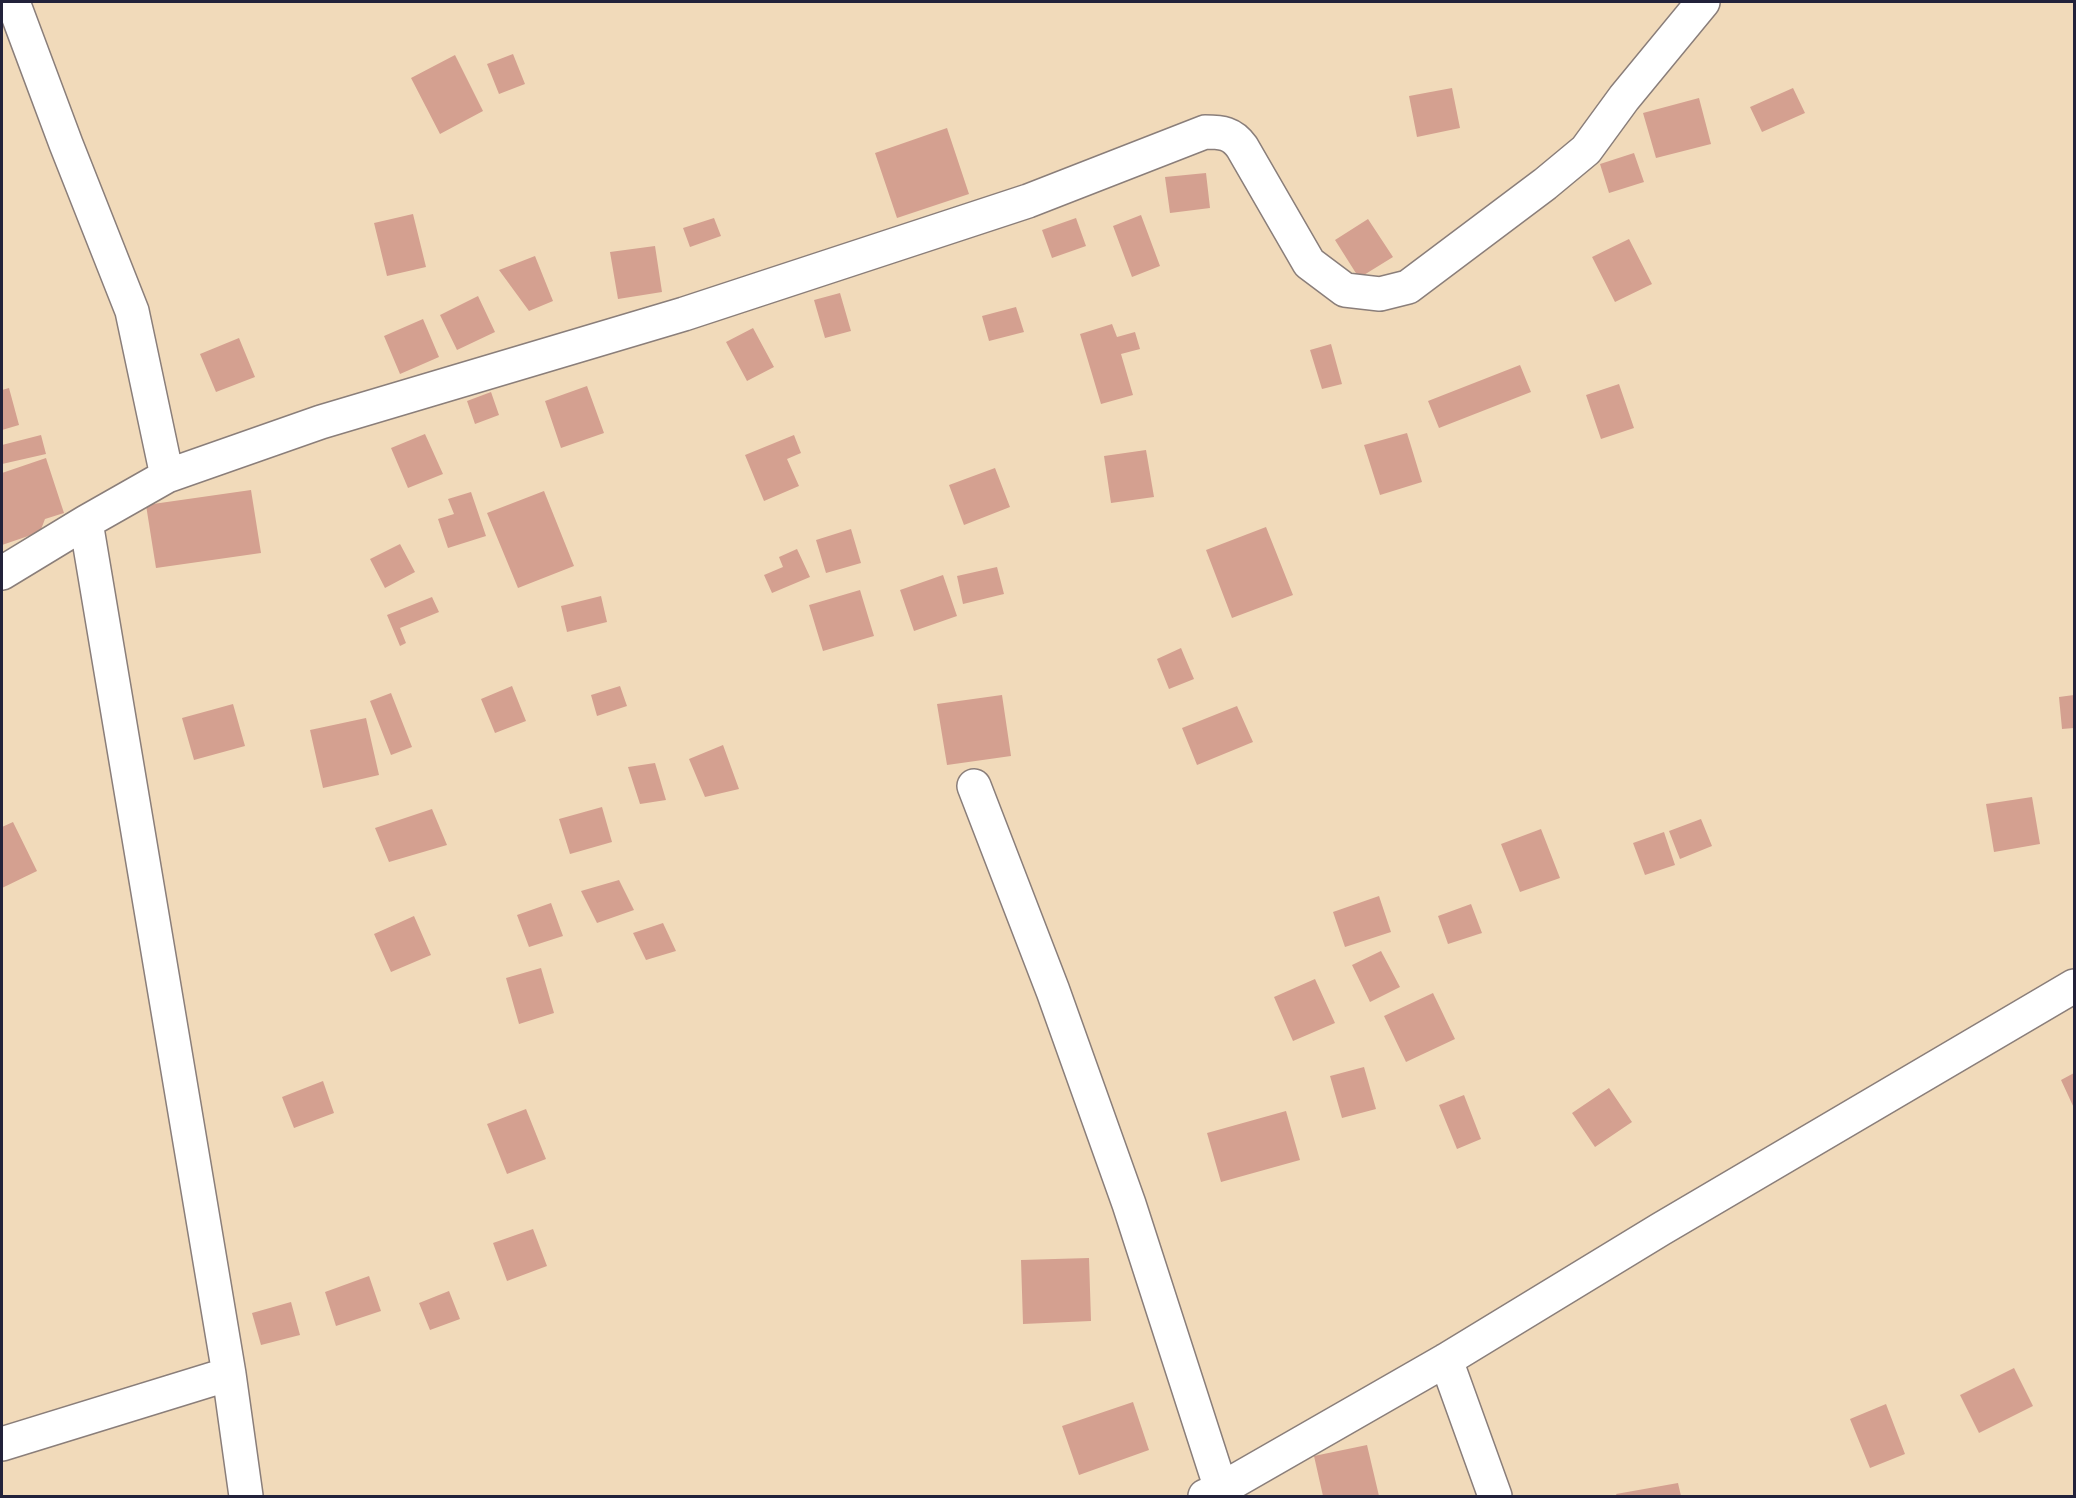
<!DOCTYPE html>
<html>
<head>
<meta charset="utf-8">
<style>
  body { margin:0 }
  #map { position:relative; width:2076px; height:1498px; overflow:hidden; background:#f1daba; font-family:"IM FELL DW Pica",serif }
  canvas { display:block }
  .frame { position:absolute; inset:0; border:3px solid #22223b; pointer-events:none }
</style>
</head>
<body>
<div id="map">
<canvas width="2076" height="1498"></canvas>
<div class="frame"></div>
</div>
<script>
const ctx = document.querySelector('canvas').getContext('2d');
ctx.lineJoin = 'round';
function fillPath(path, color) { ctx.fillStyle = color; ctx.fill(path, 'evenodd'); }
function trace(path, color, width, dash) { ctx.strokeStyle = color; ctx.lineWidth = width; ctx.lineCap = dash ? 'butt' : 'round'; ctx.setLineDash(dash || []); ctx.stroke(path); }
const building = new Path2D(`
  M 513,54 L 525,84 L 499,94 L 487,64 Z
  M 455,55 L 483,111 L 440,134 L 411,78 Z
  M 1452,88 L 1460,128 L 1417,137 L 1409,96 Z
  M 1793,88 L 1805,113 L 1762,132 L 1750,107 Z
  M 1699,98 L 1711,144 L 1656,158 L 1643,113 Z
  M 947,128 L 969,194 L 897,218 L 875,153 Z
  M 1634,153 L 1644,182 L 1609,193 L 1600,164 Z
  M 1206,173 L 1210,208 L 1170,213 L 1165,177 Z
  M 413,214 L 426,267 L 387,276 L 374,223 Z
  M 1141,215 L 1160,266 L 1132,277 L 1113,226 Z
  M 714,218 L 721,236 L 690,247 L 683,228 Z
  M 1076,218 L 1086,246 L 1052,258 L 1042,230 Z
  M 1368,219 L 1393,257 L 1359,278 L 1335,240 Z
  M 1629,239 L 1652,284 L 1615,302 L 1592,257 Z
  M 655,246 L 662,292 L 618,299 L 610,252 Z
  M 535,256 L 553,301 L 529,311 L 499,270 Z
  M 840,293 L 851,331 L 825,338 L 814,300 Z
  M 478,296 L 495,332 L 457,350 L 440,315 Z
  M 1016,307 L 1024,332 L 989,341 L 982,316 Z
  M 423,319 L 439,357 L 400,374 L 384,336 Z
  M 1112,324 L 1117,337 L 1135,332 L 1140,349 L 1121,354 L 1133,395 L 1101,404 L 1080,334 Z
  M 753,328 L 774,367 L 747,381 L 726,342 Z
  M 239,338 L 255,377 L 216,392 L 200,354 Z
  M 1331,344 L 1342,384 L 1322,389 L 1310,350 Z
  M 1520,365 L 1531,392 L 1439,428 L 1428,401 Z
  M 1619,384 L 1634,428 L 1601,439 L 1586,395 Z
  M 587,386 L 604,433 L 561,448 L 545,401 Z
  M 9,388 L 19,425 L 2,430 L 2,390 Z
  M 491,392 L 499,415 L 475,424 L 467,401 Z
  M 1407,433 L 1422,482 L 1380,495 L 1364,445 Z
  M 425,434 L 443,474 L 408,488 L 391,448 Z
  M 41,435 L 46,454 L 2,464 L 2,445 Z
  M 794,435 L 801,453 L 787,459 L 799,486 L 764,501 L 745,455 Z
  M 1146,450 L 1154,497 L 1111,503 L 1104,456 Z
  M 46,458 L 64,513 L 45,519 L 40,532 L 2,545 L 2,473 Z
  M 995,468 L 1010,507 L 964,525 L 949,485 Z
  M 251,490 L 261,553 L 156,568 L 146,505 Z
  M 544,491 L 574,566 L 518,588 L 487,513 Z
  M 471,492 L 486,536 L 448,548 L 438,519 L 454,514 L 448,499 Z
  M 1266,527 L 1293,595 L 1232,618 L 1206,550 Z
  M 851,529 L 861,563 L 826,573 L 816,540 Z
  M 400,544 L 415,572 L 385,588 L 370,559 Z
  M 797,549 L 810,577 L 772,593 L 764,575 L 783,567 L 779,557 Z
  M 997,567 L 1004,594 L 963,604 L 957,576 Z
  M 943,575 L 957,616 L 914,631 L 900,590 Z
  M 860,590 L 874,636 L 823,651 L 809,605 Z
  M 601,596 L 607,622 L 567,632 L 561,606 Z
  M 432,597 L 439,612 L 400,628 L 406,643 L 400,646 L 387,615 Z
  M 1181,648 L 1194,679 L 1169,689 L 1157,659 Z
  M 512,686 L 526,721 L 495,733 L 481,699 Z
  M 620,686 L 627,706 L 597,716 L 591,695 Z
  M 391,693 L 412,747 L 391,755 L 370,701 Z
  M 1002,695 L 1011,756 L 947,765 L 937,704 Z
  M 2074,695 L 2074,728 L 2062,729 L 2059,697 Z
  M 233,704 L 245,746 L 194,760 L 182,718 Z
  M 1237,706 L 1253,742 L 1197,765 L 1182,728 Z
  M 366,718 L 379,775 L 323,788 L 310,730 Z
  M 723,745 L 739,789 L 705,797 L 689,759 Z
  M 655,763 L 666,800 L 640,804 L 628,767 Z
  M 2032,797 L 2040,844 L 1994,852 L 1986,804 Z
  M 602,807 L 612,842 L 570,854 L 559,819 Z
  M 432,809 L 447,845 L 389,862 L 375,828 Z
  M 1701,819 L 1712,846 L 1680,859 L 1669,831 Z
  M 13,822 L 37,871 L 2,888 L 2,827 Z
  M 1541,829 L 1560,878 L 1520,892 L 1501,844 Z
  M 1664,832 L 1675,865 L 1645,875 L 1633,843 Z
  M 619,880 L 634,910 L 597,923 L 581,891 Z
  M 1379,896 L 1391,932 L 1345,947 L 1333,912 Z
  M 551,903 L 563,936 L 529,947 L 517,915 Z
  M 1471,904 L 1482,933 L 1448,944 L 1438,916 Z
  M 414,916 L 431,955 L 391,972 L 374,934 Z
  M 663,923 L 676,951 L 646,960 L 633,933 Z
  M 1381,951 L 1400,987 L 1370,1002 L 1352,965 Z
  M 541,968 L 554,1013 L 519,1024 L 506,978 Z
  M 1315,979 L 1335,1023 L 1293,1041 L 1274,997 Z
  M 1433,993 L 1455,1039 L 1406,1062 L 1384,1016 Z
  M 1364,1067 L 1376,1109 L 1342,1118 L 1330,1076 Z
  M 2074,1073 L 2074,1108 L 2061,1080 Z
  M 323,1081 L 334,1113 L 294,1128 L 282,1097 Z
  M 1609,1088 L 1632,1122 L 1595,1147 L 1572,1113 Z
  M 1464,1095 L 1481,1139 L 1457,1149 L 1439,1105 Z
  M 526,1109 L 546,1159 L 507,1174 L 487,1124 Z
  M 1286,1111 L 1300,1160 L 1221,1182 L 1207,1133 Z
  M 533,1229 L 547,1266 L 507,1281 L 493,1243 Z
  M 1089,1258 L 1091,1321 L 1023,1324 L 1021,1260 Z
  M 369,1276 L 381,1311 L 336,1326 L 325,1292 Z
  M 449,1291 L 460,1319 L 430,1330 L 419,1303 Z
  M 291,1302 L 300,1335 L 261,1345 L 252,1313 Z
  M 2014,1368 L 2033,1406 L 1979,1433 L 1960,1395 Z
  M 1133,1402 L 1149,1450 L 1079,1475 L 1062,1426 Z
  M 1886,1404 L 1905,1454 L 1870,1468 L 1850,1419 Z
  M 1367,1445 L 1379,1496 L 1323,1496 L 1314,1456 Z
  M 1678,1483 L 1681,1496 L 1617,1496 L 1616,1494 Z`);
const minor = new Path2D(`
  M 13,2 L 66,144 L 132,311 L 167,476
  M 2,573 L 86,522
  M 974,786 L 1053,991 L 1129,1204 L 1221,1489
  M 1446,1360 L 1495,1496
  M 2,1444 L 229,1374
  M 246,1496 L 229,1374 L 86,522 L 167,476 L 321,422 L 684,314 L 1028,201 L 1205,132 C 1222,132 1232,133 1242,147 L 1309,263 L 1345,290 L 1380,294 L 1408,287 L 1545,184 L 1586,150 L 1624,98 L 1703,2
  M 1205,1496 L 1221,1489 L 1446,1360 L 1661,1229 L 2074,986`);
fillPath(building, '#d4a090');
trace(minor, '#8a7e7a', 36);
trace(minor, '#fff', 33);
</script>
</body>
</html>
